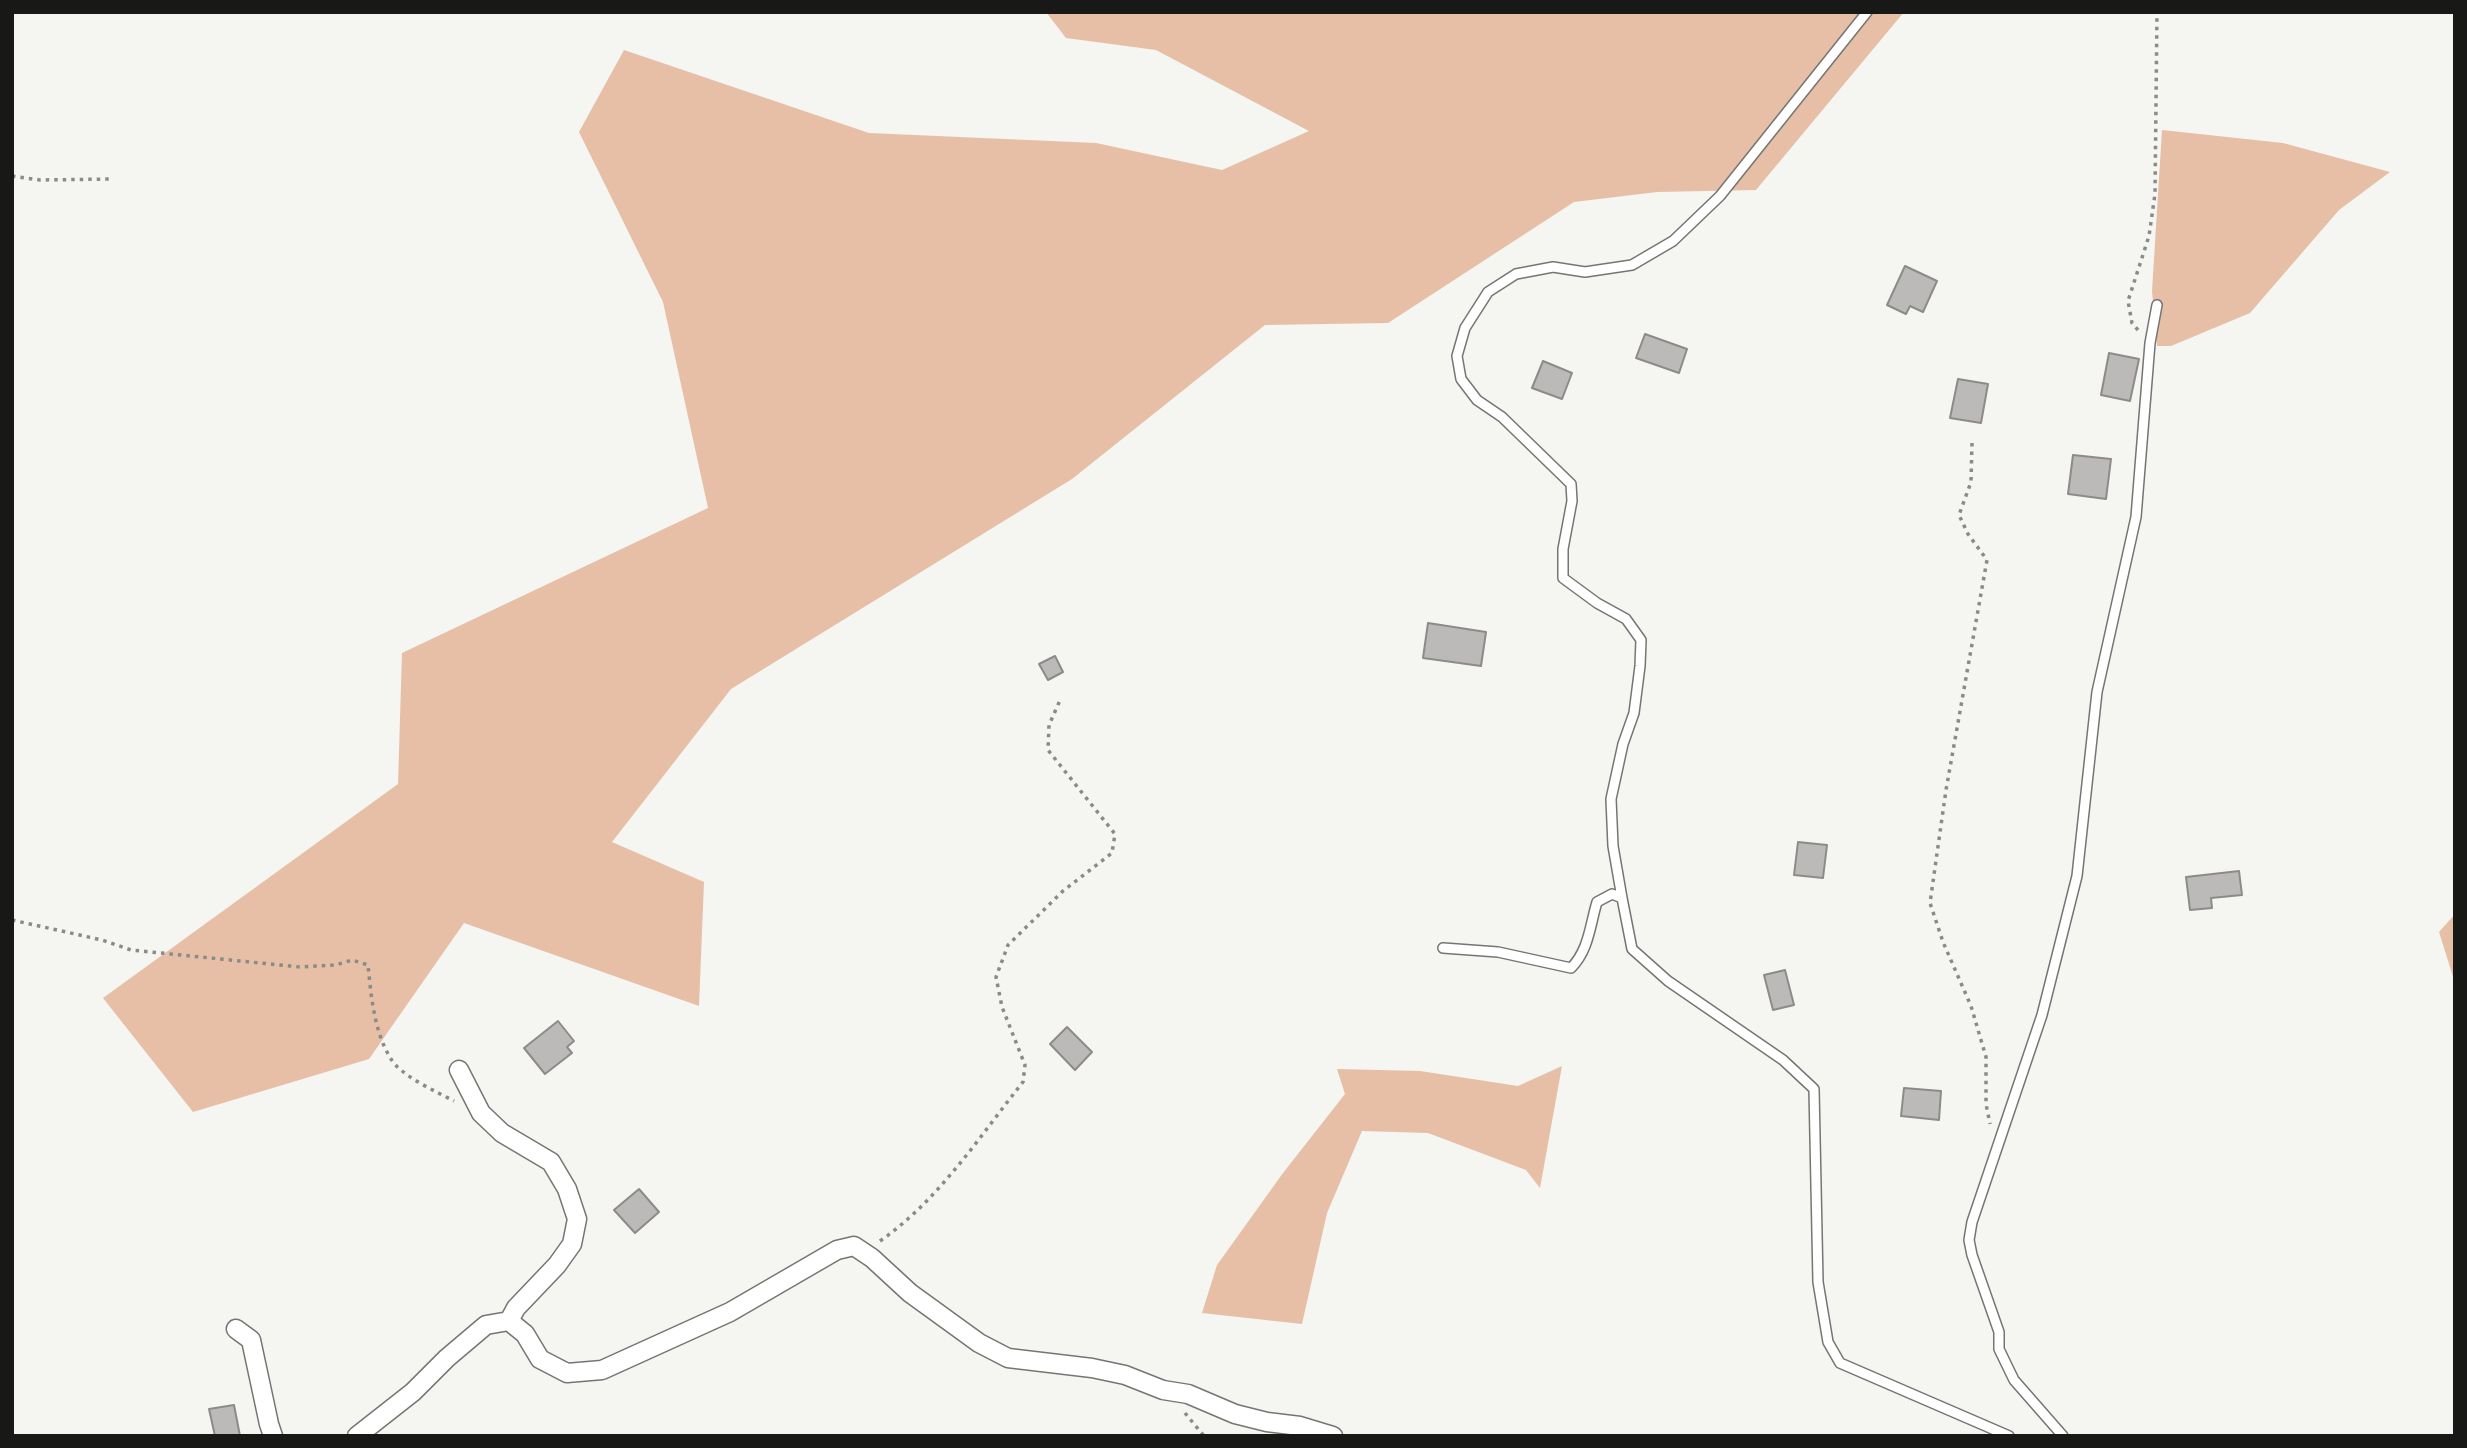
<!DOCTYPE html>
<html>
<head>
<meta charset="utf-8">
<style>
  body { margin:0 }
  #map { position:relative; width:2467px; height:1448px; overflow:hidden; background:#f5f5f2; font-family:"Source Sans 3",sans-serif }
  canvas { display:block }
  .frame { position:absolute; inset:0; border:14px solid #181817; pointer-events:none }
</style>
</head>
<body>
<div id="map">
<canvas width="2467" height="1448"></canvas>
<div class="frame"></div>
</div>
<script>
const ctx = document.querySelector('canvas').getContext('2d');
ctx.lineJoin = 'round';
function fillPath(path, color) { ctx.fillStyle = color; ctx.fill(path, 'evenodd'); }
function trace(path, color, width, dash) { ctx.strokeStyle = color; ctx.lineWidth = width; ctx.lineCap = dash ? 'butt' : 'round'; ctx.setLineDash(dash || []); ctx.stroke(path); }
const green = new Path2D(`
  M 1046,12 L 1904,12 L 1756,190 L 1657,192 L 1574,202 L 1388,323 L 1265,325 L 1072,479 L 731,689 L 612,842 L 704,882 L 699,1006 L 464,923 L 369,1059 L 193,1112 L 103,998 L 398,784 L 402,653 L 708,508 L 663,302 L 579,132 L 624,50 L 869,133 L 1096,143 L 1222,170 L 1309,131 L 1156,50 L 1066,38 Z
  M 2162,130 L 2283,143 L 2390,172 L 2339,210 L 2250,313 L 2171,346 L 2157,346 L 2152,291 Z
  M 2455,914 L 2455,983 L 2439,932 Z
  M 1562,1066 L 1540,1188 L 1526,1170 L 1428,1133 L 1362,1131 L 1327,1213 L 1302,1324 L 1202,1313 L 1217,1265 L 1283,1173 L 1345,1094 L 1337,1069 L 1420,1071 L 1518,1086 Z`);
const building = new Path2D(`
  M 1905,266 L 1937,281 L 1923,312 L 1910,306 L 1906,314 L 1887,305 Z
  M 1645,334 L 1687,349 L 1679,373 L 1636,358 Z
  M 2109,353 L 2139,359 L 2130,401 L 2101,395 Z
  M 1543,361 L 1572,373 L 1562,399 L 1532,388 Z
  M 1958,379 L 1988,384 L 1981,423 L 1950,418 Z
  M 2073,455 L 2111,459 L 2106,499 L 2068,494 Z
  M 1428,623 L 1486,632 L 1481,666 L 1423,658 Z
  M 1055,656 L 1063,672 L 1048,680 L 1039,664 Z
  M 1798,842 L 1827,845 L 1823,878 L 1794,875 Z
  M 2239,871 L 2242,895 L 2211,898 L 2212,908 L 2190,910 L 2186,877 Z
  M 1785,970 L 1794,1005 L 1773,1010 L 1764,975 Z
  M 558,1021 L 574,1041 L 567,1047 L 572,1053 L 545,1074 L 524,1048 Z
  M 1067,1027 L 1092,1052 L 1075,1070 L 1050,1044 Z
  M 1904,1088 L 1941,1091 L 1939,1120 L 1901,1116 Z
  M 639,1189 L 659,1212 L 635,1233 L 614,1210 Z
  M 234,1405 L 240,1436 L 215,1436 L 209,1409 Z`);
const path = new Path2D(`
  M 12,176 L 40,180 L 113,179
  M 2138,330 L 2132,323 L 2128,301 L 2149,236 L 2155,194 L 2157,12
  M 1972,443 L 1971,482 L 1959,515 L 1968,534 L 1987,560 L 1946,790 L 1930,903 L 1943,942 L 1971,1006 L 1986,1057 L 1986,1104 L 1990,1124
  M 12,920 L 102,940 L 131,950 L 300,967 L 336,965 L 352,960 L 368,965 C 371,995 374,1032 391,1059 C 401,1076 437,1092 454,1101
  M 880,1241 C 939,1200 979,1137 1023,1082 L 1025,1065 L 1002,1007 L 996,977 L 1008,945 L 1063,891 L 1112,853 L 1115,834 L 1048,750 L 1049,725 L 1061,698
  M 1185,1413 L 1204,1436`);
const lane = new Path2D(`
  M 1622,898 L 1613,846 L 1611,799 L 1623,744 L 1634,713 L 1640,666 L 1641,640 L 1626,619 L 1597,603 L 1563,578 L 1563,549 L 1572,501 L 1571,484 L 1502,417 L 1477,400 L 1461,379 L 1457,356 L 1465,328 L 1488,292 L 1516,274 L 1553,267 L 1585,272 L 1632,265 L 1673,241 L 1720,196 L 1867,12
  M 1443,948 L 1498,952 L 1571,968 C 1589,950 1590,925 1597,902 L 1612,894 L 1622,898 L 1632,949 L 1668,981 L 1783,1060 L 1814,1089 L 1818,1282 L 1828,1342 L 1840,1363 L 2009,1436
  M 2063,1436 L 2014,1380 L 1999,1349 L 1999,1332 L 1972,1255 L 1969,1240 L 1972,1222 L 2042,1015 L 2077,876 L 2097,692 L 2136,517 L 2150,343 L 2157,305`);
const street = new Path2D(`
  M 459,1070 L 481,1113 L 502,1133 L 551,1162 L 567,1189 L 577,1219 L 572,1244 L 557,1265 L 516,1308 L 509,1321
  M 236,1329 L 251,1340 L 269,1424 L 273,1436
  M 357,1436 L 413,1392 L 447,1358 L 486,1325 L 509,1321 L 525,1334 L 540,1359 L 567,1373 L 602,1370 L 730,1312 L 837,1250 L 854,1246 L 872,1258 L 910,1293 L 979,1343 L 1008,1358 L 1092,1368 L 1125,1375 L 1163,1390 L 1188,1394 L 1235,1414 L 1267,1422 L 1300,1426 L 1333,1436`);
fillPath(green, '#e6bfa6');
fillPath(building, '#bcbab8');
trace(building, '#8d8b89', 2);
trace(lane, '#757573', 12);
trace(street, '#757573', 21);
trace(path, '#8a8a88', 3.5, [3.5, 5]);
trace(lane, '#fff', 9);
trace(street, '#fff', 18);
</script>
</body>
</html>
